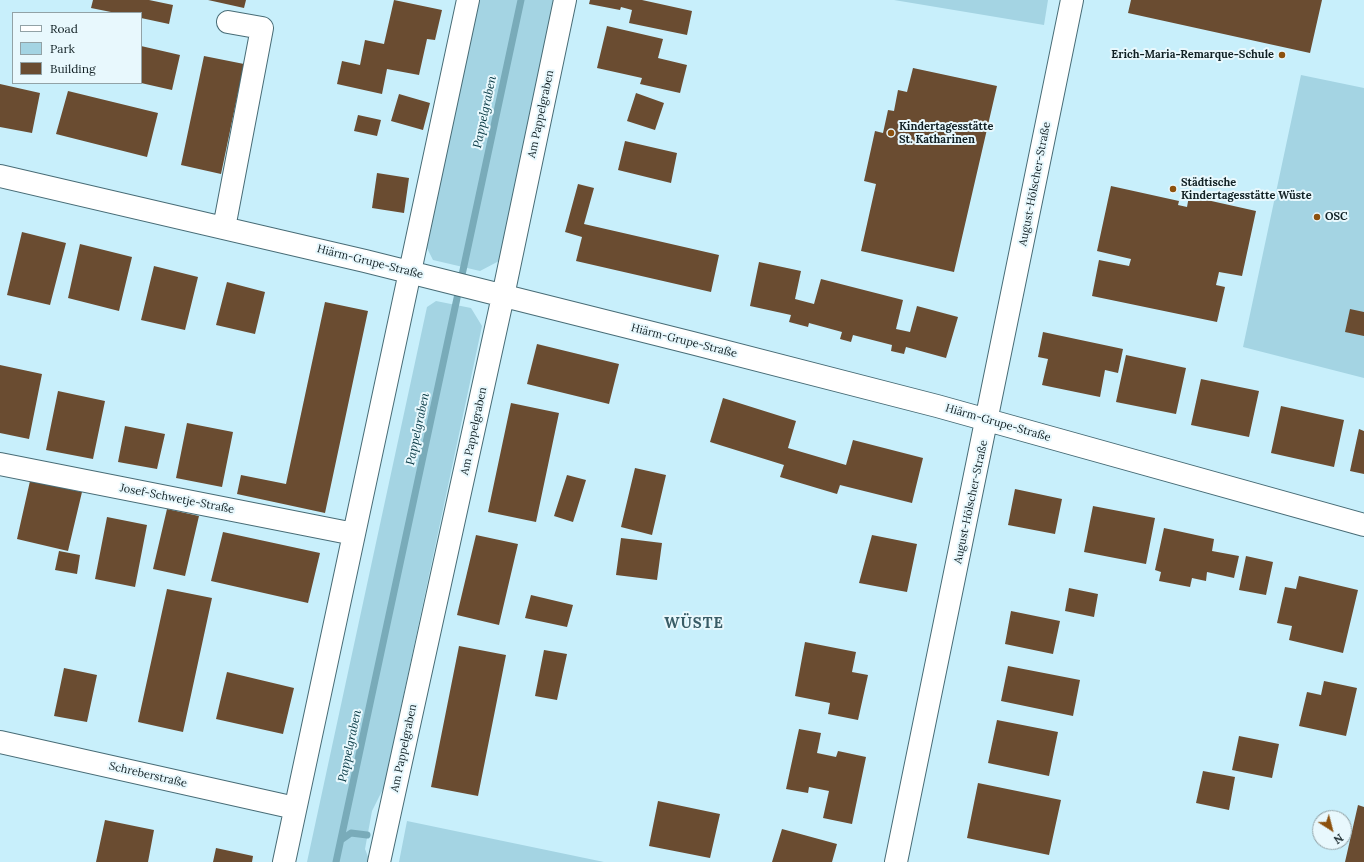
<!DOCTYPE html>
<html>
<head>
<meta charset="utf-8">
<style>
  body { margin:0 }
  #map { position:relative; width:1364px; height:862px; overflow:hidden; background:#c8effb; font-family:Lora,serif }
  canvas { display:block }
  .legend { position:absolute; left:12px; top:12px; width:130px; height:72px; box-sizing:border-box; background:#e8f8fd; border:1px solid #92a2a6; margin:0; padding:5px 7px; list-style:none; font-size:12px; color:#112024 }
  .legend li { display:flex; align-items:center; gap:8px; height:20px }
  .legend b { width:20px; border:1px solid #92a2a6 }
  .north { position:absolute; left:1312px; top:810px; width:40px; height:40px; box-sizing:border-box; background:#e8f8fd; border:1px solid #92a2a6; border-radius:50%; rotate:144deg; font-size:11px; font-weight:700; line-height:16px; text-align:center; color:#112024 }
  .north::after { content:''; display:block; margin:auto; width:14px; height:18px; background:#8c510e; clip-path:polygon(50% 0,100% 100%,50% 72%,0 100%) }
</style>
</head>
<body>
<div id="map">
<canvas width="1364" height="862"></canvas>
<ul class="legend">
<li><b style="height:5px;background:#fff"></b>Road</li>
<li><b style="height:11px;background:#a4d4e3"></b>Park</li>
<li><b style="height:11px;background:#6a4c31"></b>Building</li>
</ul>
<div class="north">N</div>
</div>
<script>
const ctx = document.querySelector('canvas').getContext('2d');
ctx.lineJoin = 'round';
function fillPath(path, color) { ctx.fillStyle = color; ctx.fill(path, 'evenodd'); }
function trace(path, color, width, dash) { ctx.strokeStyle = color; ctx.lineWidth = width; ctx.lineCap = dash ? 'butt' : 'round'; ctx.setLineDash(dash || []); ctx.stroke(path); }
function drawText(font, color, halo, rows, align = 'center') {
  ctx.font = font + ' Lora,serif'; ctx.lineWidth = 4; ctx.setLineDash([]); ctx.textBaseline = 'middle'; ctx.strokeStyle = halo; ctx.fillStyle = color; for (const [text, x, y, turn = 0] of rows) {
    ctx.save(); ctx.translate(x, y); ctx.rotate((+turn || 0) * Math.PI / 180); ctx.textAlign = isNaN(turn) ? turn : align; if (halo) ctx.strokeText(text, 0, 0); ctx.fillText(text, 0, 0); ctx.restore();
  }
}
const green = new Path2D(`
  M 478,0 L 555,0 L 499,261 L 480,271 L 433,260 L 427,248 Z
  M 894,0 L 1048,0 L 1044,25 Z
  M 1301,75 L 1364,88 L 1364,378 L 1243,347 Z
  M 436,301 L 471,308 L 482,326 L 384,787 L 372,811 L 365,849 L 370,862 L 307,862 L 427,307 Z
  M 407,821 L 604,862 L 399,862 Z`);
const stream = new Path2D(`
  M 341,840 L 351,833 L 367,835
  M 336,862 L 521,0`);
const building = new Path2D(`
  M 93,0 L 149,0 L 173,5 L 169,24 L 141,18 L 141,13 L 116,13 L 91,8 Z
  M 208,0 L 246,0 L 244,8 Z
  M 394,0 L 442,10 L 435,40 L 427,39 L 419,75 L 387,69 L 382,94 L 337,84 L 342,61 L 360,65 L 365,40 L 384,44 Z
  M 590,0 L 642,0 L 692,11 L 687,35 L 629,23 L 632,10 L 621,7 L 620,10 L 589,4 Z
  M 1131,0 L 1322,0 L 1310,53 L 1128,13 Z
  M 607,26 L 663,39 L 658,58 L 687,65 L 680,93 L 640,84 L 642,78 L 597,68 Z
  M 141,46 L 180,55 L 172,90 L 141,83 Z
  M 204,56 L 244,64 L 221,174 L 181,165 Z
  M 913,68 L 997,86 L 954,272 L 861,251 L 876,184 L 864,181 L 875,131 L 883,133 L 888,110 L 894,111 L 898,90 L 907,92 Z
  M 0,84 L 40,93 L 32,133 L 0,127 Z
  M 68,91 L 158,113 L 147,157 L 56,134 Z
  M 636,93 L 664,103 L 655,130 L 627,121 Z
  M 399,94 L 430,103 L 423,130 L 391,121 Z
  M 358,115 L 381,120 L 377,136 L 354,131 Z
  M 625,141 L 677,153 L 671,183 L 618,170 Z
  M 377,173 L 409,178 L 404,213 L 372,208 Z
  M 578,184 L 594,188 L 584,224 L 719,255 L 711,292 L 576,261 L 582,237 L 565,232 Z
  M 1111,186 L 1179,201 L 1178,205 L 1187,207 L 1189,196 L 1256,211 L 1242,276 L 1219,272 L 1216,285 L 1225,287 L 1217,322 L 1092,296 L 1099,260 L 1129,266 L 1131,259 L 1097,251 Z
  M 22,232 L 66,243 L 50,305 L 7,295 Z
  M 80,244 L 132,257 L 119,311 L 68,298 Z
  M 759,262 L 801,271 L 795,299 L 814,304 L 821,279 L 903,300 L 896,329 L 910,332 L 917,306 L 958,317 L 946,358 L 906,347 L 904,354 L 891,351 L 892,345 L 853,335 L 851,342 L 840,339 L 842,332 L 809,323 L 808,327 L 789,322 L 791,315 L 750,306 Z
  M 154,266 L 198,277 L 185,330 L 141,320 Z
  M 227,282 L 265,292 L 255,334 L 216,325 Z
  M 325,302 L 368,311 L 325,513 L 237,494 L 241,475 L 286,484 Z
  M 1350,309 L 1364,312 L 1364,336 L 1345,332 Z
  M 1043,332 L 1123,349 L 1118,373 L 1105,370 L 1100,397 L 1042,385 L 1048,359 L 1038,357 Z
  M 537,344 L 619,364 L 609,404 L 527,384 Z
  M 1126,355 L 1186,368 L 1176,414 L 1116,402 Z
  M 0,365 L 42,374 L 29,439 L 0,433 Z
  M 1201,379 L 1259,391 L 1249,437 L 1191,425 Z
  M 58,391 L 105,401 L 93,459 L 46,450 Z
  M 723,398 L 796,421 L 788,448 L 846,465 L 853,440 L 923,458 L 912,503 L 840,485 L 837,494 L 780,477 L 784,465 L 710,442 Z
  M 511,403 L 559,413 L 536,522 L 488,512 Z
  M 1281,406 L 1344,420 L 1334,467 L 1271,453 Z
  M 187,423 L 233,432 L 222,487 L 176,478 Z
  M 125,426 L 165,434 L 157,469 L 118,462 Z
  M 1359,429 L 1364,431 L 1364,474 L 1350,471 Z
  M 635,468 L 666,475 L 652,535 L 621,527 Z
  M 567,475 L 586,480 L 573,522 L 554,516 Z
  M 30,481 L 82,492 L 68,551 L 17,539 Z
  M 1015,489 L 1062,499 L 1055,534 L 1008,525 Z
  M 1093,506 L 1155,518 L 1146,564 L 1084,552 Z
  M 167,509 L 199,516 L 185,576 L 153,569 Z
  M 107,517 L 147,525 L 135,587 L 95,579 Z
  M 1164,528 L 1214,539 L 1212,551 L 1239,556 L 1234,578 L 1207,572 L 1206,581 L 1192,578 L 1190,587 L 1159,581 L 1161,572 L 1155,570 Z
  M 223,532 L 320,553 L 308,603 L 211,581 Z
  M 476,535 L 518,544 L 499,625 L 457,615 Z
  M 872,535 L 917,544 L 907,592 L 859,583 Z
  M 621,538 L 662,543 L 657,580 L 616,575 Z
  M 59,551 L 80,555 L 77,574 L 55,570 Z
  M 1246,556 L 1273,562 L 1266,595 L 1239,590 Z
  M 1299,576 L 1358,590 L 1343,653 L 1289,640 L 1292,626 L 1277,623 L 1285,587 L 1296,589 Z
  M 1069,588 L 1098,594 L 1094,617 L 1065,611 Z
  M 167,589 L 212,598 L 183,732 L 138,722 Z
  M 531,595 L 573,605 L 567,627 L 525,618 Z
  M 1011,611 L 1060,621 L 1053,654 L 1005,644 Z
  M 805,642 L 856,652 L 852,672 L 868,675 L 858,720 L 828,714 L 830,703 L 795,696 Z
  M 459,646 L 506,655 L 478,796 L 431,787 Z
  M 544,650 L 567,654 L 557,700 L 535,696 Z
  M 1008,666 L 1080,680 L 1073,716 L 1001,701 Z
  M 64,668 L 97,675 L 87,722 L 54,716 Z
  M 227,672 L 294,688 L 283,734 L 216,719 Z
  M 1324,681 L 1357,688 L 1346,736 L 1299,726 L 1307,692 L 1321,695 Z
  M 997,720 L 1058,732 L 1049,776 L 988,763 Z
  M 799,729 L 821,733 L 817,753 L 836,757 L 838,751 L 866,757 L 852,824 L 823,818 L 829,791 L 809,787 L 808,793 L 786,789 Z
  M 1239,736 L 1279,744 L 1272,778 L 1232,770 Z
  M 1203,771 L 1235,777 L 1229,810 L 1196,803 Z
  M 978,783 L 1061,800 L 1049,855 L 967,838 Z
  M 658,801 L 720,814 L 710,858 L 649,846 Z
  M 1358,805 L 1364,807 L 1364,862 L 1345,862 Z
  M 105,820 L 154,830 L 148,862 L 96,862 Z
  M 782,829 L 837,844 L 832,862 L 772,862 Z
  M 216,848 L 253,856 L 252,862 L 213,862 Z`);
const minor = new Path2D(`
  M 0,176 L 365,261 L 692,343 L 937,406 L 1364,525
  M 224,228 L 262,28 L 228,22
  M 0,464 L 354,534
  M 0,742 L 295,808
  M 284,862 L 468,0
  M 379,862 L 503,296 L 565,0
  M 896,862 L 1072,0`);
const markers = [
  [1282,55,4,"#8c510e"],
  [891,133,4,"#8c510e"],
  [1173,189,4,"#8c510e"],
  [1317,217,4,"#8c510e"]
];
const poiNames = [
  ["Erich-Maria-Remarque-Schule",1274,55,"right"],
  ["Kindertagesstätte",899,127],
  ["St. Katharinen",899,140],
  ["Städtische",1181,183],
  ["Kindertagesstätte Wüste",1181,196],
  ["OSC",1325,217]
];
const streetNames = [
  ["Am Pappelgraben",541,114,-78],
  ["August-Hölscher-Straße",1035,184,-79],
  ["Hiärm-Grupe-Straße",370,262,14],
  ["Hiärm-Grupe-Straße",684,341,14],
  ["Hiärm-Grupe-Straße",998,423,16],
  ["Am Pappelgraben",474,431,-78],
  ["Josef-Schwetje-Straße",177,499,11],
  ["August-Hölscher-Straße",971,502,-78],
  ["Am Pappelgraben",404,748,-78],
  ["Schreberstraße",148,775,13]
];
const waterNames = [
  ["Pappelgraben",485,112,-78],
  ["Pappelgraben",418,429,-78],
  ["Pappelgraben",350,746,-78]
];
const districtNames = [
  ["WÜSTE",694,624]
];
fillPath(green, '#a4d4e3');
trace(stream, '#79abb9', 7);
fillPath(building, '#6a4c31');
trace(minor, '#486c76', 24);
trace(minor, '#fff', 22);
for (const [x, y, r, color] of markers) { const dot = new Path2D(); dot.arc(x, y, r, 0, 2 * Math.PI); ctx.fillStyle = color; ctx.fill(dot); trace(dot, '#e8f8fd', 1.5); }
drawText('bold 11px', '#112024', '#e8f8fd', poiNames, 'left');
drawText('11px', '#112024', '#e8f8fd', streetNames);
drawText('italic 12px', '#073843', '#e8f8fd', waterNames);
ctx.letterSpacing = '1px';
drawText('bold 15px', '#385c66', '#e8f8fd', districtNames);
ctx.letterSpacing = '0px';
</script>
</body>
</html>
